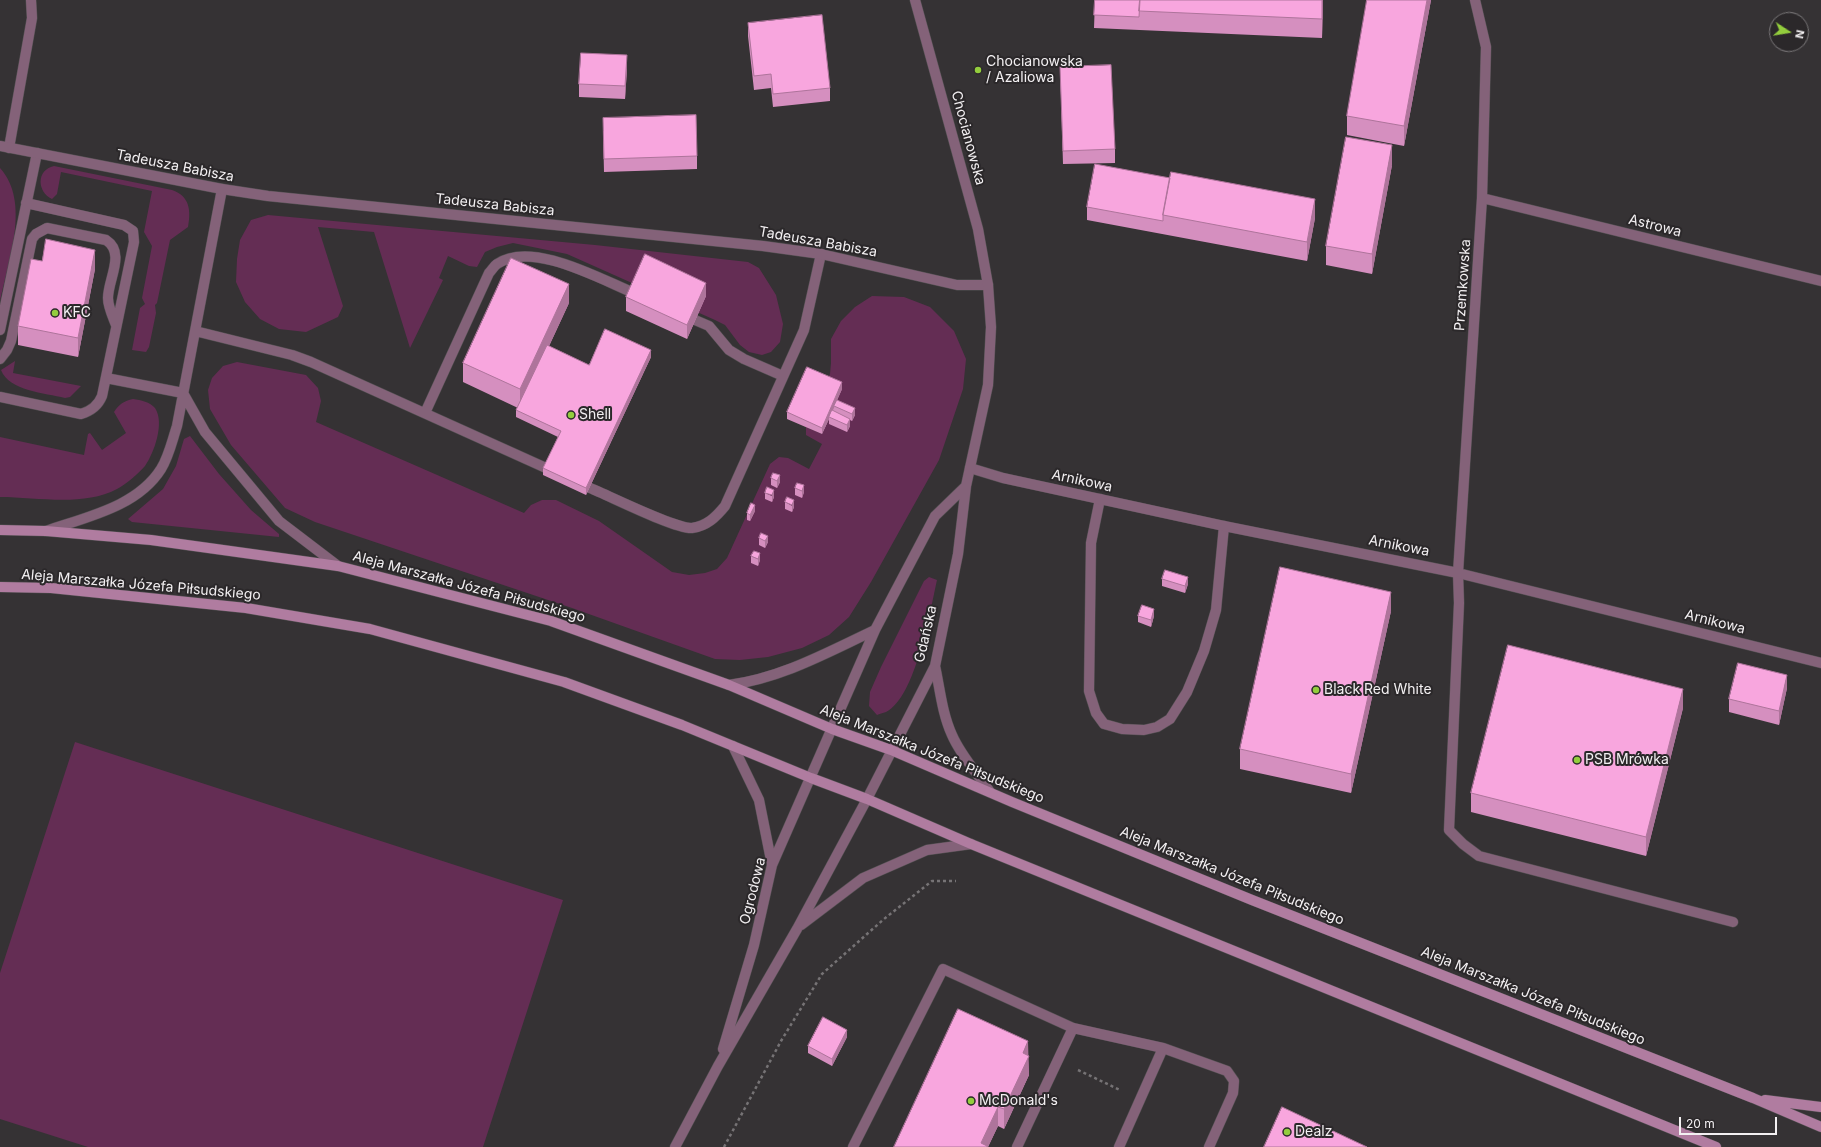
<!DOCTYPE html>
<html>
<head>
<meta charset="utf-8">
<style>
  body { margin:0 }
  #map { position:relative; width:1821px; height:1147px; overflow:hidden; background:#353234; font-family:Inter,sans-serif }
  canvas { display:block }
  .north { position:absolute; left:1769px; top:12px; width:40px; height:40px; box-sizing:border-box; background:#2b282a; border:1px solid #7b787a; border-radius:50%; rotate:102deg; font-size:11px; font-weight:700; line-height:16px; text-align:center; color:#f3f0f2 }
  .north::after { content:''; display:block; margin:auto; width:14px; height:18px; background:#93cd3d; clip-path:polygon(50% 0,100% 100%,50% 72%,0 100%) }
  .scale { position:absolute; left:1679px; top:1117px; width:98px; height:18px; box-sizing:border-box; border:2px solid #f3f0f2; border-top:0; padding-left:5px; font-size:12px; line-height:14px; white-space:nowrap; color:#f3f0f2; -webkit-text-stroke:3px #2b282a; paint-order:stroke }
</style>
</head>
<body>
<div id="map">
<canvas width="1821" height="1147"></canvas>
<div class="north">N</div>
<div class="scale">20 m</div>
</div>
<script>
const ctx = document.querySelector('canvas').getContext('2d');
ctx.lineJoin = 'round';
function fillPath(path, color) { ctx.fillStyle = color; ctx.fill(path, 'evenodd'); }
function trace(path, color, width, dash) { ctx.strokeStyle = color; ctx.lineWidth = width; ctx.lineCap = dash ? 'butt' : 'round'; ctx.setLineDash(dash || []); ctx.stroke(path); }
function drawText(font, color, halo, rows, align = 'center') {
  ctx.font = font + ' Inter,sans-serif'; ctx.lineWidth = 4; ctx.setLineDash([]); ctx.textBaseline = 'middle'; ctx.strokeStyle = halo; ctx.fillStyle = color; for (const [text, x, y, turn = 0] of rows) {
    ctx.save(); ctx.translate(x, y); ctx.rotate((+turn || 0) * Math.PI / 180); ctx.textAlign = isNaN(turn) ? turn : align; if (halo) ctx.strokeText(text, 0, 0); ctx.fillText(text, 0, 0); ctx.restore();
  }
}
const green = new Path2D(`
  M 54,166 L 172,190 C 190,196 191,211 188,227 L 170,240 L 157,303 L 155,305 L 156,313 L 149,347 L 146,352 L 132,350 L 140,308 L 145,304 L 142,298 L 152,246 L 144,232 L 152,191 L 61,172 L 57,194 L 52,199 C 37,192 36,170 54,166 Z
  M 0,168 C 31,202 8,262 0,302 Z
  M 268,215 L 595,245 L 748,262 L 759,268 L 776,295 L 783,324 L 780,342 L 771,352 L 762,355 L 749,352 L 740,345 L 725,325 L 715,320 L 567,254 L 513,243 L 497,247 L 485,252 L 477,267 L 469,266 L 448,256 L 439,278 L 443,280 L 410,348 L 374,232 L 318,227 L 343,306 L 338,317 L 306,332 L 279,329 L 260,319 L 245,302 L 236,282 L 237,259 L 240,240 L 251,220 Z
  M 872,296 L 904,297 L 930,307 L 954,331 L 966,359 L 963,389 L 939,460 L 871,582 L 849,617 L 829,635 L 802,648 L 768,657 L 740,660 L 715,659 L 572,608 L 315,522 L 285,508 L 231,445 L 210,409 L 208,390 L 212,378 L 223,366 L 237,362 L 306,375 L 318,388 L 321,401 L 316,422 L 524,513 L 531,505 L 542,500 L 556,500 L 599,521 L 672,572 L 689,575 L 705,573 L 717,569 L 727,558 L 770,464 L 779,457 L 788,458 L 809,469 L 822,444 L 806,435 L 806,427 L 822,434 L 826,382 L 830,374 L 831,363 L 831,339 L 841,321 L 855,307 Z
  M 15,361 L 13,373 L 81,386 L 70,397 L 65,398 C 45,393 9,391 1,370 Z
  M 133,399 C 141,400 150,402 155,408 C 165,423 154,453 145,466 C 138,474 126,484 117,489 C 83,507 37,497 0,497 L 0,437 L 84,455 L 88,434 L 90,433 L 102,450 L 126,433 L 114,412 C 119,404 124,401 133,399 Z
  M 190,436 L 219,474 L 251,510 L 279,534 L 279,537 L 132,522 L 128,519 L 163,489 L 176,466 L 184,439 Z
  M 929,577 L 937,580 C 930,611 916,697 886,712 C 883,713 879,714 877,715 L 869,706 L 870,692 L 881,667 L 924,581 Z
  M 75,742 L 563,900 L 483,1147 L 88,1147 L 0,1119 L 0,973 Z`);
const path = new Path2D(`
  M 1078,1070 L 1120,1090
  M 724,1147 L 781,1041 L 822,974 L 884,919 L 932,881 L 956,881`);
const service = new Path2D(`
  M 9,148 L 32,18 L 31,0
  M 695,320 L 709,326 L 729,350 L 744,359 L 783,376
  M 0,330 L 37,153
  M 195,331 L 292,355 L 311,362 L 546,468
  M 0,359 L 7,350 L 11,341 L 32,239 L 36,234 L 47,228 L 106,240 C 126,253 108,279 108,298 C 108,307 113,317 116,325
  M 106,378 L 183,393 L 205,432 L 279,521 L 338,566
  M 0,397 L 81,414 C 91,411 98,406 102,396 L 134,242 L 133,231 L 124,225 L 26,203
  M 425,413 L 489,273 C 492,270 494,266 497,264 C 531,240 600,279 634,293
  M 590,488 C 610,496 675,529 692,528 C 707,526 716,517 725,506 L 804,330 L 821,254
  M 1100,499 L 1091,543 L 1089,691 L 1096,713 L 1104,724 L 1122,729 L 1144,730 L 1157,727 L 1170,719 L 1187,692 L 1204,651 L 1216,610 L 1224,526
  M 46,531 C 86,517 137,507 161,469 C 169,456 172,441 177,426 L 222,189
  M 1458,573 L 1459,603 L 1449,830 L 1463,844 L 1479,856 L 1733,922
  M 853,1147 L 943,969 L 1073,1028 L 1163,1048 L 1227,1071 L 1234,1081 L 1233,1093 L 1209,1147
  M 1017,1147 L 1073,1028
  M 1119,1147 L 1163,1048`);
const minor = new Path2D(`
  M 0,146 L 222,189 L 268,196 L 763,246 L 821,254 L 957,285 L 988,285
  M 1482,198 L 1821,281
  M 970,468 L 1003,478 L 1224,526 L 1458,573 L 1821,663
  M 1458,573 L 1482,198 L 1486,47 L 1475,0`);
const tertiary = new Path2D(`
  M 935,666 C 940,689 942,713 952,735 C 961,756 978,774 990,792
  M 729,685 C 782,678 828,652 875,630
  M 733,746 L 759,800 L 772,865
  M 801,925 L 863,878 L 927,850 L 971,844
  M 723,1049 L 754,945 L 772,865 L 875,630 L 935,516 L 966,486
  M 675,1147 L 718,1066 L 797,929 L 867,799 L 935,666 L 958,554 L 966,486 L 988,385 L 991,327 L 988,285 L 978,229 L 915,0`);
const secondary = new Path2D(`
  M 0,530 L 46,531 L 151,540 L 338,566 L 551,621 L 729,685 L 832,729 L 891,750 L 1012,802 L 1252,900 L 1753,1098 L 1821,1127
  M 0,587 L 51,588 L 246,608 L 370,629 L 564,682 L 682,725 L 811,778 L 867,799 L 971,844 L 1716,1147
  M 1765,1100 L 1821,1107`);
const wall = new Path2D(`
  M 1095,0 L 1323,0 L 1322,38 L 1094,28 Z
  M 1367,0 L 1431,0 L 1404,146 L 1347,135 L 1347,116 Z
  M 748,23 L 830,88 L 830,101 L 773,107 L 771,88 L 754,90 L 748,36 Z
  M 1060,67 L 1115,149 L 1115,163 L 1063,164 Z
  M 627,69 L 625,99 L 579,97 L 579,84 Z
  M 603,131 L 697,156 L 697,169 L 604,172 Z
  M 1392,165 L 1372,274 L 1326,265 L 1326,246 Z
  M 1087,207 L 1315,218 L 1307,261 L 1087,220 Z
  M 42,261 L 95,269 L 78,357 L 18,345 L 18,326 Z
  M 706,296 L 687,339 L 626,311 L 626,297 Z
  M 569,303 L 549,346 L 589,365 L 651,357 L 586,495 L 543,475 L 543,468 L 558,437 L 516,417 L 516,410 L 518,408 L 463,382 L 463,363 Z
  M 842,389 L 837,400 L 855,415 L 852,421 L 850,420 L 850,426 L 847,432 L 829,424 L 829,419 L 822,434 L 787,419 L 787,412 Z
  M 771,478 L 780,482 L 777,488 L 771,485 Z
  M 795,488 L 804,492 L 802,498 L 795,495 Z
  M 765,493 L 774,497 L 772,502 L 765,499 Z
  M 785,502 L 794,507 L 792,512 L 785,509 Z
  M 755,511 L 750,521 L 747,520 L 747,513 Z
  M 759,538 L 768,542 L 765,548 L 759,545 Z
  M 751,556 L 760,560 L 758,566 L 751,563 Z
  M 1162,579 L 1188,584 L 1185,593 L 1162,586 Z
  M 1391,611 L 1351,793 L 1240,769 L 1240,749 Z
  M 1138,616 L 1154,616 L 1151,627 L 1138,622 Z
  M 1787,688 L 1779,725 L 1729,712 L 1729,699 Z
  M 1683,708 L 1646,856 L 1471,812 L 1471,793 Z
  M 847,1037 L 832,1066 L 808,1053 L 808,1046 Z
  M 1028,1056 L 1029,1075 L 1004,1129 L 998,1126 L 988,1147 L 894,1147 Z`);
const shadedWall = new Path2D(`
  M 1322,0 L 1323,0 L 1322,38 Z
  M 1427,0 L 1431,0 L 1404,146 L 1404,126 Z
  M 627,55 L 627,69 L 625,99 L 625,86 Z
  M 1392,145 L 1392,165 L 1372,274 L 1372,254 Z
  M 1315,199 L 1315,218 L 1307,261 L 1307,242 Z
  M 95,250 L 95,269 L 78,357 L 78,338 Z
  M 706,283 L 706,296 L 687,339 L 687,325 Z
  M 569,284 L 569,303 L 520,409 L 520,389 Z
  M 651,350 L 651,357 L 586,495 L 586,488 Z
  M 842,382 L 842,389 L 830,417 L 829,417 L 829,419 L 822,434 L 822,428 Z
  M 855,408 L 855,415 L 852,421 L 852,414 Z
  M 850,419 L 850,426 L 847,432 L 847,425 Z
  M 780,475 L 780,482 L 777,488 L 777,481 Z
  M 804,485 L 804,492 L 802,498 L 802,491 Z
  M 774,490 L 774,497 L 772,502 L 772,495 Z
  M 794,500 L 794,507 L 792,512 L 792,505 Z
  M 755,505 L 755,511 L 750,521 L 750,515 Z
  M 768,536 L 768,542 L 765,548 L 765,541 Z
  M 760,553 L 760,560 L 758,566 L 758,559 Z
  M 1188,577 L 1188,584 L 1185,593 L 1185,586 Z
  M 1391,592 L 1391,611 L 1351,793 L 1351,774 Z
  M 1154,609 L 1154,616 L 1151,627 L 1151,620 Z
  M 1787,675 L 1787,688 L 1779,725 L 1779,711 Z
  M 1683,689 L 1683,708 L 1646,856 L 1646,837 Z
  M 847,1030 L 847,1037 L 832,1066 L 832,1059 Z
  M 1028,1041 L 1029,1075 L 1004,1129 L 1004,1109 L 1023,1053 Z
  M 998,1107 L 998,1126 L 988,1147 L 981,1147 L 981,1143 Z`);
const building = new Path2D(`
  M 1095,0 L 1140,0 L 1139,17 L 1094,15 Z
  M 1140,0 L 1322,0 L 1322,19 L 1139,11 Z
  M 1367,0 L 1427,0 L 1404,126 L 1347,116 Z
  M 822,15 L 830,88 L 773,94 L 771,74 L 754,76 L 748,23 Z
  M 581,53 L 627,55 L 625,86 L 579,84 Z
  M 1111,65 L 1115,149 L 1063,151 L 1060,67 Z
  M 696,115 L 697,156 L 604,159 L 603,118 Z
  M 1346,137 L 1392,145 L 1372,254 L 1326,246 Z
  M 1095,164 L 1170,178 L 1163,215 L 1163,221 L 1087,207 Z
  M 1171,172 L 1315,199 L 1307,242 L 1163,215 Z
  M 46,239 L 95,250 L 78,338 L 18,326 L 31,259 L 42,261 Z
  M 645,254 L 706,283 L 687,325 L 626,297 Z
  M 511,258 L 569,284 L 520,389 L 463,363 Z
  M 605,329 L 651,350 L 586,488 L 543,468 L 561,431 L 516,410 L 547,345 L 589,365 Z
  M 807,367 L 842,382 L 822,428 L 787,412 Z
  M 837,400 L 855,408 L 852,414 L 834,406 Z
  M 832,410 L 850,419 L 847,425 L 829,417 Z
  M 773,473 L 780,475 L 777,481 L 771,478 Z
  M 797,483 L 804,485 L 802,491 L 795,488 Z
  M 767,487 L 774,490 L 772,495 L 765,493 Z
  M 787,497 L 794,500 L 792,505 L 785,502 Z
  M 751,503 L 755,505 L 750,515 L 747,513 Z
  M 761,533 L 768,536 L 765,541 L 759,538 Z
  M 754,551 L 760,553 L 758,559 L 751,556 Z
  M 1280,567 L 1391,592 L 1351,774 L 1240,749 Z
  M 1165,570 L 1188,577 L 1185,586 L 1162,579 Z
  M 1142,605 L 1154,609 L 1151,620 L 1138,616 Z
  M 1508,645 L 1683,689 L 1646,837 L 1471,793 Z
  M 1738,663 L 1787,675 L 1779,711 L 1729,699 Z
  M 958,1009 L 1028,1041 L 1023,1053 L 1029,1056 L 1004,1109 L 998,1107 L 981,1143 L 987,1146 L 987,1147 L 894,1147 Z
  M 823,1017 L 847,1030 L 832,1059 L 808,1046 Z
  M 1282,1107 L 1367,1147 L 1264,1147 Z`);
const markers = [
  [978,70,4,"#93cd3d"],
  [55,313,4,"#93cd3d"],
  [571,415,4,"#93cd3d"],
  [1316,690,4,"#93cd3d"],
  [1577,760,4,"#93cd3d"],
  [971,1101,4,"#93cd3d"],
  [1287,1132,4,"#93cd3d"]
];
const poiNames = [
  ["Chocianowska",986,62],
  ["/ Azaliowa",986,78],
  ["KFC",63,313],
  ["Shell",579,415],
  ["Black Red White",1324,690],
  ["PSB Mrówka",1585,760],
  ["McDonald's",979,1101],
  ["Dealz",1295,1132]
];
const streetNames = [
  ["Chocianowska",968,138,75],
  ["Tadeusza Babisza",175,166,11],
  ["Tadeusza Babisza",495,205,6],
  ["Astrowa",1655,226,14],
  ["Tadeusza Babisza",818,242,10],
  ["Przemkowska",1463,285,-86],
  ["Arnikowa",1082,481,12],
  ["Arnikowa",1399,546,11],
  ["Aleja Marszałka Józefa Piłsudskiego",141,585,5],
  ["Aleja Marszałka Józefa Piłsudskiego",469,587,15],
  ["Arnikowa",1715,622,14],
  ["Gdańska",926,634,-77],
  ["Aleja Marszałka Józefa Piłsudskiego",932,754,22],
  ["Aleja Marszałka Józefa Piłsudskiego",1232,876,22],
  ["Ogrodowa",753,891,-76],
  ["Aleja Marszałka Józefa Piłsudskiego",1533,996,22]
];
fillPath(green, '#642d54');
trace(service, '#535052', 11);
trace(minor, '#535052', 11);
trace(tertiary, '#535052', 11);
trace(secondary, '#535052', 11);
trace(path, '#767375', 2.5, [3, 3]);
trace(service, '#846279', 10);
trace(minor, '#846279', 10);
trace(tertiary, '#846279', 10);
trace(secondary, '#b07ca0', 10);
fillPath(wall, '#d58fbf');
fillPath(shadedWall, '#ae749b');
fillPath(building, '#f8a6de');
trace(building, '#ae749b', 1);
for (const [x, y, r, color] of markers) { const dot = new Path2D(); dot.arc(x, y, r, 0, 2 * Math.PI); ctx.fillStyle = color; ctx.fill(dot); trace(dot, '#2b282a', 1.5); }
drawText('14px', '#f3f0f2', '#2b282a', poiNames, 'left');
drawText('14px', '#f3f0f2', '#2b282a', streetNames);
</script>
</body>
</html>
